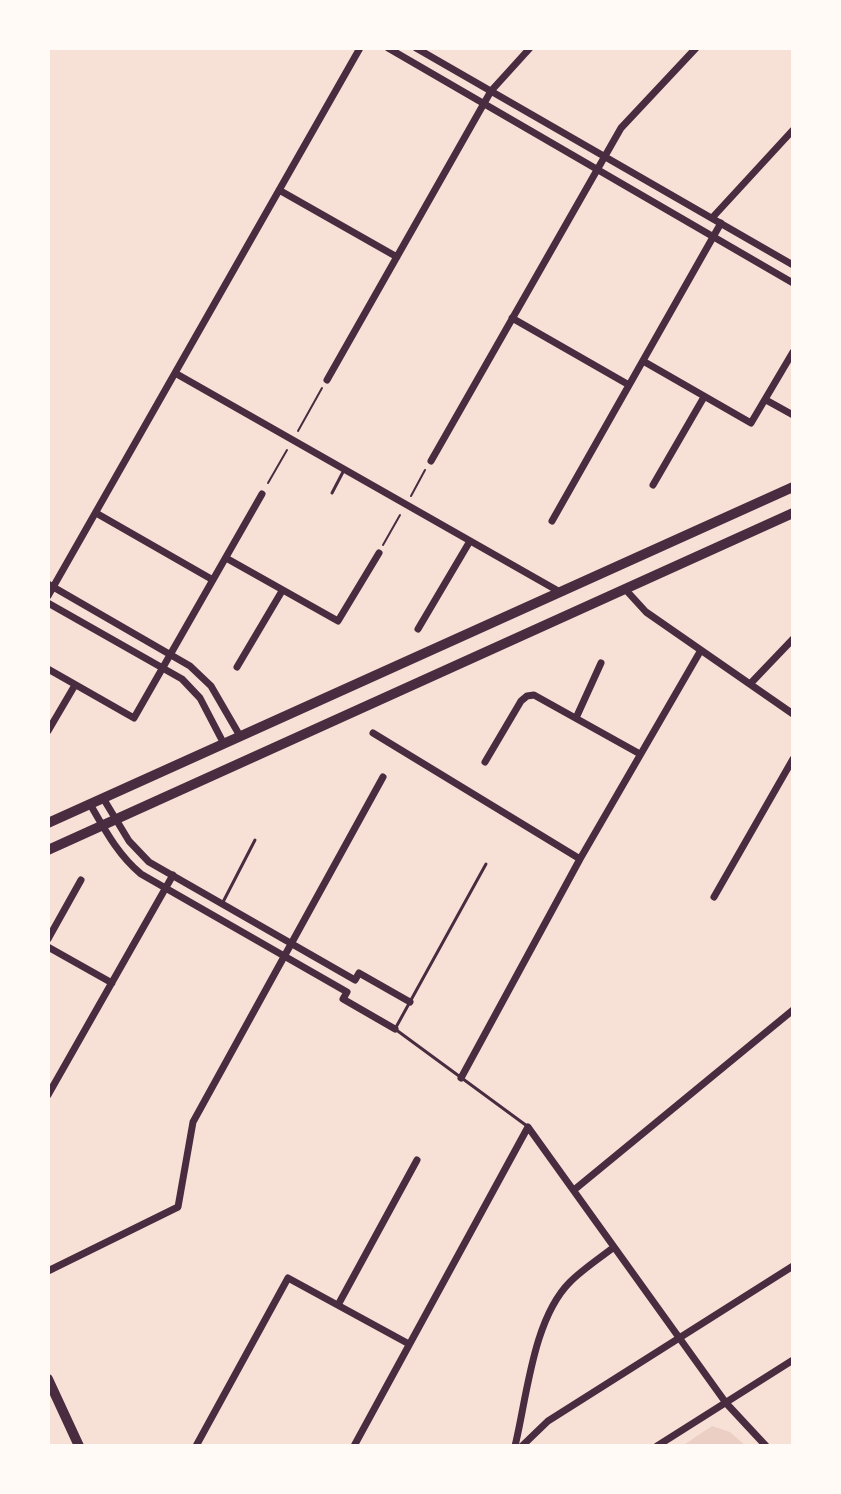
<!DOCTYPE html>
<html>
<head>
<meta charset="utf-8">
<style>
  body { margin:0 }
  #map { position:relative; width:841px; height:1494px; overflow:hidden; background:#f7e1d7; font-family:"Zilla Slab",serif }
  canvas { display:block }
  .frame { position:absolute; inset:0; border:50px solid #fffaf5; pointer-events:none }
</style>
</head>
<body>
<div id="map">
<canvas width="841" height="1494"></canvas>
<div class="frame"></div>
</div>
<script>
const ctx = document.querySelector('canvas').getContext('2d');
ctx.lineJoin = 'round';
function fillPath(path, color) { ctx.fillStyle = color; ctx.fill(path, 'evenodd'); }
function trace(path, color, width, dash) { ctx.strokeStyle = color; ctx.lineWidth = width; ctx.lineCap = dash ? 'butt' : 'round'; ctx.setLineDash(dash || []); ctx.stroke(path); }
const green = new Path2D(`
  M 712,1426 L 730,1432 L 746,1446 L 682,1446 Z`);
const path = new Path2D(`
  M 298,431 L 322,388
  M 268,483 L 287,450
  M 411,496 L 425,470
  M 383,545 L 400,515`);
const service = new Path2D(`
  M 332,493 L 344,470
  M 486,864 L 395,1029 L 527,1126
  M 222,904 L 255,840`);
const minor = new Path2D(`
  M 388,48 L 793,283
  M 416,48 L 793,265
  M 279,190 L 397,257
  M 712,218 L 793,130
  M 512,318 L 629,385
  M 643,361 L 751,423 L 793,352
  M 175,373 L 560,592
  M 327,380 L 491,91 L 530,48
  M 766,400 L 793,415
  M 431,461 L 621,128 L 696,48
  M 653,485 L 704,397
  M 96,513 L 213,580
  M 552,521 L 721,223
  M 226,558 L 338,621 L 379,553
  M 48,584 L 190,666 L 211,686 L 240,736
  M 625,589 L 646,612 L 793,714
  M 48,596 L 360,48
  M 48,603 L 182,679 L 200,698 L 224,744
  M 418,629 L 470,541
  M 237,667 L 282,591
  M 48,669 L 134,718 L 262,494
  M 750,684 L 793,639
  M 576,718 L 601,663
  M 48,731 L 75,685
  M 373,733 L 580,859
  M 485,762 L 521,701 L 527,696 L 534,695 L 640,754
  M 103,798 L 129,841 L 149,862 L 355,980 L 359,973 L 410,1002
  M 90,804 C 105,830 118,855 141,874 L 347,992 L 343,999 L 395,1029
  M 714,897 L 793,759
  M 48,939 L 81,880
  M 48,947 L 112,983
  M 461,1078 L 580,859 L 701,650
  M 48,1095 L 173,875
  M 574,1190 L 793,1010
  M 48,1271 L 178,1207 L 193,1122 L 383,777
  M 338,1305 L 417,1160
  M 196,1446 L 288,1278 L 409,1344
  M 354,1446 L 528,1127 L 726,1403 L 766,1446
  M 515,1446 C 527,1397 533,1319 570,1282 C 583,1269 600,1258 614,1247
  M 522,1446 L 548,1421 L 793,1266
  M 657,1446 L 793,1360`);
const secondary = new Path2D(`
  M 48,823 L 793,487
  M 48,850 L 793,513
  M 48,1379 L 79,1446`);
fillPath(green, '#ebcfc5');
trace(path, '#4a2c40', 2);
trace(service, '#4a2c40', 3);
trace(minor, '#4a2c40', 7);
trace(secondary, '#4a2c40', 10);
</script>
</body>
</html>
